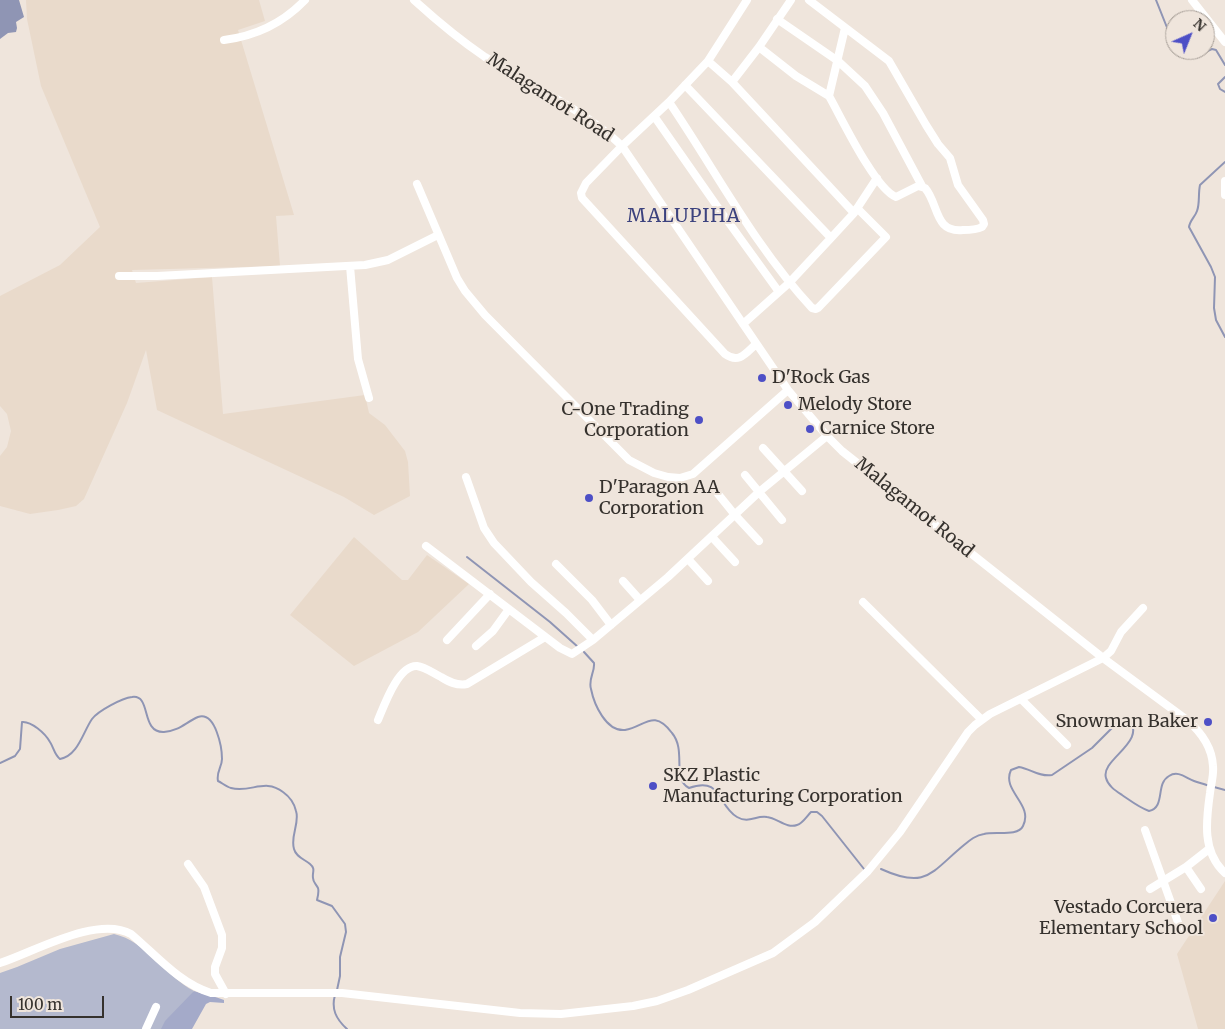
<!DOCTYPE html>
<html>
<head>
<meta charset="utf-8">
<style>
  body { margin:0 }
  #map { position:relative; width:1225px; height:1029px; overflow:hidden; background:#efe5dc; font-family:Merriweather,serif }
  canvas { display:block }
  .north { position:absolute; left:1165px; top:10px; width:50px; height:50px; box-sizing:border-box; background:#efe5dc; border:1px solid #a59d96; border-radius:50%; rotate:44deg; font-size:14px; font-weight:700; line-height:20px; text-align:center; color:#35312d }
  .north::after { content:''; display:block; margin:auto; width:18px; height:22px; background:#4d4fc6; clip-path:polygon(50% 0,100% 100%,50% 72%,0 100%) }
  .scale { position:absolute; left:10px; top:996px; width:94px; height:22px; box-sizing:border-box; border:2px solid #35312d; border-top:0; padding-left:6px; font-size:15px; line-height:18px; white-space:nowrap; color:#35312d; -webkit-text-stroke:4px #efe5dc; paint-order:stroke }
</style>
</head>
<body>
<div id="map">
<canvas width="1225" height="1029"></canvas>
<div class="north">N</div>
<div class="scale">100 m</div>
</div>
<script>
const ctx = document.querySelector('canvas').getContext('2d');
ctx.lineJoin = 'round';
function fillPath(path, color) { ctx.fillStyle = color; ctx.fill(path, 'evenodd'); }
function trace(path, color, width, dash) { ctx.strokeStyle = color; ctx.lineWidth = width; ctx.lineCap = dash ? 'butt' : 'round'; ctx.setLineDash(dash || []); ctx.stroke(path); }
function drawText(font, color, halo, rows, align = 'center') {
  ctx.font = font + ' Merriweather,serif'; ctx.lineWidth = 4; ctx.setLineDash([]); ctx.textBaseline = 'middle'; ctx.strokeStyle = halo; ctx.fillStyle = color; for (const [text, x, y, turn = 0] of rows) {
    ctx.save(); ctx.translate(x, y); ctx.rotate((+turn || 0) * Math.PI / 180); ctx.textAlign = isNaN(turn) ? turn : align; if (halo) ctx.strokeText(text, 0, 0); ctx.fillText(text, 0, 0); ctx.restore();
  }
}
const built = new Path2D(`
  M 26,0 L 259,0 L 265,21 L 238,30 L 294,215 L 276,216 L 280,266 L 132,270 L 136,283 L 212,277 L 223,414 L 365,395 L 369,413 L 385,425 L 405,451 L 408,462 L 410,496 L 374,515 L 344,497 L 157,410 L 146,350 L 127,403 L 84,499 L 76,506 L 58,510 L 30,514 L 0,506 L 0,456 L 7,447 L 11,431 L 7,414 L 0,406 L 0,296 L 60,265 L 100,227 L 41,86 L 27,19 Z
  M 354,537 L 402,580 L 408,580 L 427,555 L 469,584 L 418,632 L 354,666 L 290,615 Z
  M 1225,881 L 1225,1029 L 1198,1029 L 1177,954 Z`);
const green = new Path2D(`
  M 114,934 C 146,941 165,976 194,991 L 173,1029 L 0,1029 L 0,973 L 17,967 L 60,949 Z`);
const forest = new Path2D(`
  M 194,991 C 204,995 215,996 224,1000 L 224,1003 L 210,1002 L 206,1004 L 192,1029 L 161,1029 L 165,1021 Z`);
const water = new Path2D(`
  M 0,0 L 19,0 L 24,17 L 16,22 L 17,28 L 16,32 L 8,33 L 0,39 Z`);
const stream = new Path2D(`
  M 1156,0 L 1168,30 L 1170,43 L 1175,48
  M 1181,50 L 1196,56 L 1212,49 L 1216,50 L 1225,65
  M 1225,77 L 1218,84 L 1220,89 L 1225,92
  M 1225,162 L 1200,185 C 1198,194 1200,203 1197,211 C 1195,217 1190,220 1189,227 L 1211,267 L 1215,277 L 1214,308 L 1216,320 L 1225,337
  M 467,557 L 550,622 L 578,647
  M 584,652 L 594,663 C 595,672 588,679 591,689 C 594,704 606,732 625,730 C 645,727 653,708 672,733 C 687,751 671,779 689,788 C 722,776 717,805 737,817 C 749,824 756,815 767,817 C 777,818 787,829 797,825 C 803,823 806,817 811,812 L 817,812 L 822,816 L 864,869
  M 0,763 L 15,756 L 20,749 L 22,722 C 31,721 45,733 50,742 C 54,748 54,754 60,759 C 78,756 83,732 92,719 C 98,711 122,698 132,697 C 152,694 140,733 164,732 C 179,731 186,722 198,717 C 216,711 222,749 222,759 C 222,767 216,772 218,781 C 222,783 227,787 231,788 C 251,793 265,778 283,792 C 290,797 294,802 296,811 C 300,823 290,836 294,849 C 296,857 304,859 310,864 C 316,869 312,872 313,878 C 313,882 316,884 318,888 C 319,891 318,896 317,900 L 332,906 L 345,924 L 346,932 L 340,957 L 340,976 L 337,990
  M 1214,787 L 1225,790
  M 881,869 C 927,890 931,872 964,845 C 970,840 976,835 984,834 C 995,831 1018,837 1023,826 C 1034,804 1001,791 1011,770 L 1019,767 C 1031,769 1039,777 1052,775 L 1092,748 L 1115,725 L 1124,718 L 1128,718 C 1149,742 1100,759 1106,778 C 1108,786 1116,791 1122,795 C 1131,801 1138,807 1149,811 C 1166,807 1155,784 1169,776 C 1178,770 1186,778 1194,781 C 1199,783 1205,784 1209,786
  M 335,995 C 331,1009 336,1019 347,1029`);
const minor = new Path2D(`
  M 414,0 C 436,20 460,40 485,57 C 531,86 583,109 622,146 L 788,390 L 827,436 L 842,451 L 1103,658 L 1187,720 C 1201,732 1212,747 1213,766 C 1214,775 1211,784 1210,793 C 1206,821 1202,852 1225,873
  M 747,0 L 708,61 L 669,102 L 622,146 L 586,183 L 581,193 L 582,198 L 725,354 C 739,364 746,353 756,344
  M 809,0 L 889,61 L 926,125 L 938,144 L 950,158 L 958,185 L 983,220 L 984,224 L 982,227 C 976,230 969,230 963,230 C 934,233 939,204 925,188 L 918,186 L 896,197 C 875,189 841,117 829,96 L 845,28
  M 1192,0 L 1225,42
  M 777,19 L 838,61 L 865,86 L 883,113 L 922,186
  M 224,40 C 256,36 282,24 305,0
  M 759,47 L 796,76 L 829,96
  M 708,61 L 732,82 L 854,213
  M 732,82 L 759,47 L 791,0
  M 685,85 L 831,238 L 789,283 L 743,324
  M 669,102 C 716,171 755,247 812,308 L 816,309 L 818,308 L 886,237 L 857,208
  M 654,116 L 719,209 L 779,292
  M 1225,181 L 1225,195
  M 417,184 L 457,278 L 465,291 L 485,315 L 629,460 L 654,473 L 668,477 L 680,478 L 693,474 L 788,390
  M 831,238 L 854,213 L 877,178
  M 350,266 L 358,359 L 369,398
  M 119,276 L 157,276 L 365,265 L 388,260 L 438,235
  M 763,448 L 802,491
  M 745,475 L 782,520
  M 466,477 L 484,528 L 494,543 L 531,582 L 566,613 L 593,640
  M 718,494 L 735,515 L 759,541
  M 712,537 L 735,562
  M 426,546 L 560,648 L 572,654 L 593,640 L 668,577 L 759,492 L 827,436
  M 688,559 L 708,581
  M 556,564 L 592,600 L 611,625
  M 623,581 L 640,600
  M 863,602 L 982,720
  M 447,640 L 490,594
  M 476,646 L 493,631 L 509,609
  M 1021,699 L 1067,745
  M 378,720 C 384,706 398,665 417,666 C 425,667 433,673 441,677 C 449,682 457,686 467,684 L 545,637
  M 1145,830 L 1180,928
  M 188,864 L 204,887 L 222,935 L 222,948 L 215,967 L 215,974 L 226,994
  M 1186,867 L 1201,889
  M 1150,889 L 1186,867 L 1209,849
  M 0,963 C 34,952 97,915 131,934 C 156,955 179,983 211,993 L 342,993 L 520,1013 L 561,1014 L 633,1006 L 657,1001 L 688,990 L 773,953 L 815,922 L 868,871 L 900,832 L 968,732 L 975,725 L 990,714 L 1103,658 L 1111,651 L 1121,632 L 1143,608
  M 146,1029 L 156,1007`);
const markers = [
  [762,378,5,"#4d4fc6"],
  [788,405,5,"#4d4fc6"],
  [699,420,5,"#4d4fc6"],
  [810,429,5,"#4d4fc6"],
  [589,498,5,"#4d4fc6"],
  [1208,722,5,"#4d4fc6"],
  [653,786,5,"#4d4fc6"],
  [1213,918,5,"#4d4fc6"]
];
const streetNames = [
  ["Malagamot Road",550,98,33],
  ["Malagamot Road",914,508,39]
];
const poiNames = [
  ["D'Rock Gas",772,378],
  ["Melody Store",798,405],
  ["C-One Trading",689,410,"right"],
  ["Corporation",689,431,"right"],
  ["Carnice Store",820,429],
  ["D'Paragon AA",599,488],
  ["Corporation",599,509],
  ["Snowman Baker",1198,722,"right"],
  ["SKZ Plastic",663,776],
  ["Manufacturing Corporation",663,797],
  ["Vestado Corcuera",1203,908,"right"],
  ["Elementary School",1203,929,"right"]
];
const neighbourhoodNames = [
  ["MALUPIHA",684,217]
];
fillPath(built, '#e9dacb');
fillPath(green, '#b4b9ce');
fillPath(forest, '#a4aac9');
fillPath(water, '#8f95b4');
trace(stream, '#8f95b4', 2);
trace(minor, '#fff', 8);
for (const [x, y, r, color] of markers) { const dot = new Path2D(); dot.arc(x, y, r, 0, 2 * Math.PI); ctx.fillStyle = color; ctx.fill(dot); trace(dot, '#efe5dc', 2); }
drawText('18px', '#35312d', '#efe5dc', streetNames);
drawText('18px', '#35312d', '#efe5dc', poiNames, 'left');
ctx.letterSpacing = '1px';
drawText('19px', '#3c427e', '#efe5dc', neighbourhoodNames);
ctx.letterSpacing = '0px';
</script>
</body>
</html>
